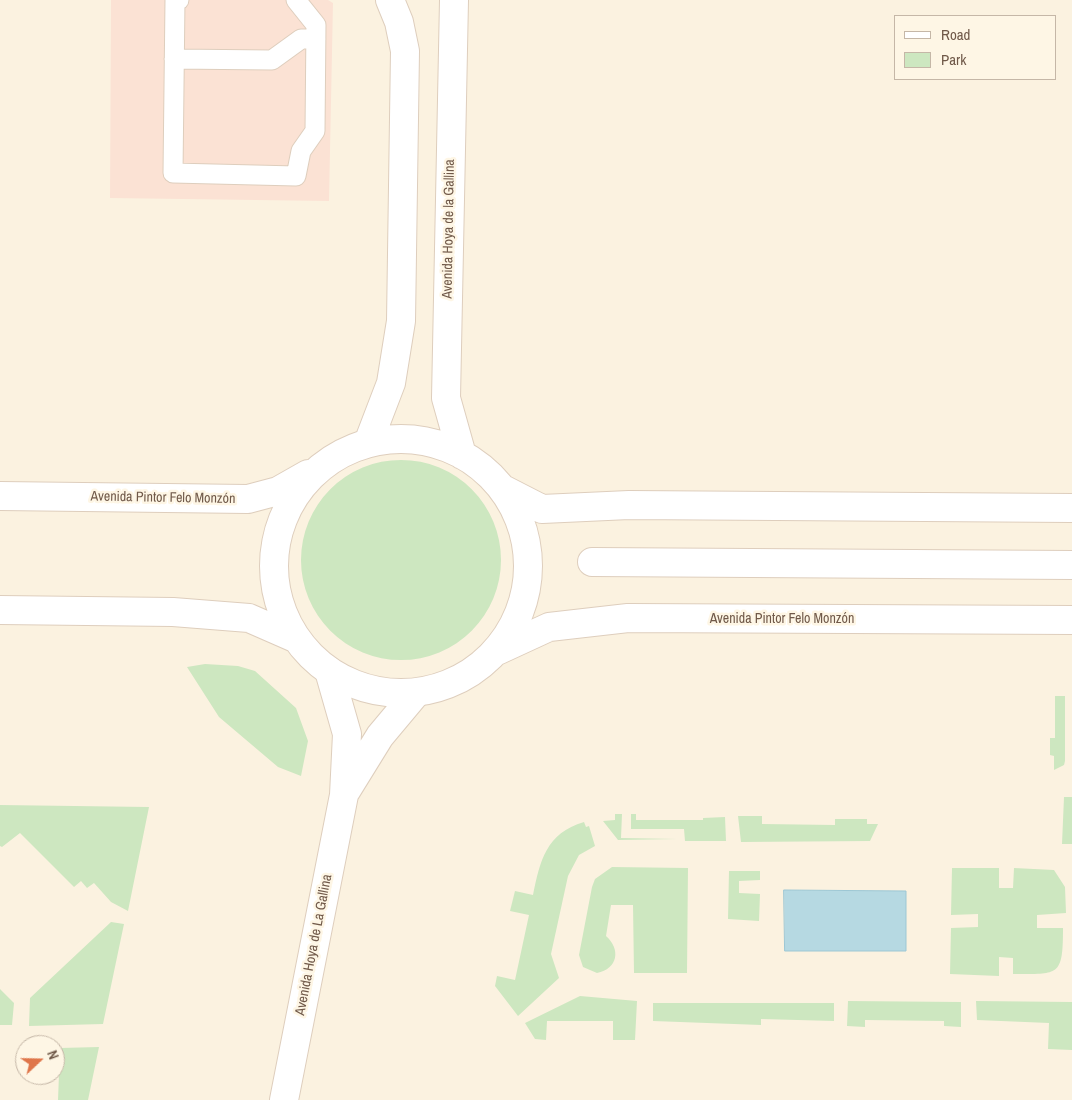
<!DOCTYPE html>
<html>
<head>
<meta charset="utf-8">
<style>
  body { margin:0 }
  #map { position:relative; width:1072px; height:1100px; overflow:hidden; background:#fbf2e0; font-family:"Archivo Narrow",sans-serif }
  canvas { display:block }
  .legend { position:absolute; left:894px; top:15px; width:162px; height:65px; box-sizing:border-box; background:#fef6e5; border:1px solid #c5b7a7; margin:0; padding:6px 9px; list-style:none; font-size:15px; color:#705949 }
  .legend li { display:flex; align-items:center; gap:10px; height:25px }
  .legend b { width:25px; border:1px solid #c5b7a7 }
  .north { position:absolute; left:15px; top:1035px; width:50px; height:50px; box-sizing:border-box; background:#fef6e5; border:1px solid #c5b7a7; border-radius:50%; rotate:69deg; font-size:14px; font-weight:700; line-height:20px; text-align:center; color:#705949 }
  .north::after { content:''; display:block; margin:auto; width:18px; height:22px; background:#df764a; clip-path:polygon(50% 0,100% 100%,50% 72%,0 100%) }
</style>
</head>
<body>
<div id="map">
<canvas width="1072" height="1100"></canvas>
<ul class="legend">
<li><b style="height:6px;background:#fff"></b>Road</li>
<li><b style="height:14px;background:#cde7c0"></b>Park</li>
</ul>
<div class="north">N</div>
</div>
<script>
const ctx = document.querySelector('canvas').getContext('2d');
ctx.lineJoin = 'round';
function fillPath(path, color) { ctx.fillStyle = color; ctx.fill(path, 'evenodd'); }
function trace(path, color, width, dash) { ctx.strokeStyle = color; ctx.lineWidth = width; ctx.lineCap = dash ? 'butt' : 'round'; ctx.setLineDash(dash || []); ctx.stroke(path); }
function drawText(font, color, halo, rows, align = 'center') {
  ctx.font = font + ' "Archivo Narrow",sans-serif'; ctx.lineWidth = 5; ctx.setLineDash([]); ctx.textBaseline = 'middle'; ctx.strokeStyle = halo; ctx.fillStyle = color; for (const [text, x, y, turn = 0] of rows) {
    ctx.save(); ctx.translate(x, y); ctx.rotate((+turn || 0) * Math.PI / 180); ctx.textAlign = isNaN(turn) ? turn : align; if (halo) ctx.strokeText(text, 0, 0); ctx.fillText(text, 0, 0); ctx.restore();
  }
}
const commercial = new Path2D(`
  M 111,0 L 328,0 L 333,3 L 329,201 L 110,198 Z`);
const green = new Path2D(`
  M301 560a100 100 0 1 1 200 0a100 100 0 1 1-200 0Z
  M 205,664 L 238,666 L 255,671 L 296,708 L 308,741 L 301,776 L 278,767 L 219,717 L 187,667 Z
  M 1055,696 L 1065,696 L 1065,761 L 1064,765 L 1054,770 L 1054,756 L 1050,755 L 1050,738 L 1055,738 Z
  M 1064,797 L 1072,797 L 1072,844 L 1062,844 Z
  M 0,805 L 149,807 L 128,911 L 111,902 L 94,883 L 87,888 L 81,881 L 74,887 L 20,833 L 2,847 L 0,846 Z
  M 615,814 L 622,814 L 621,838 L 677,839 L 618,840 L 603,821 L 615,820 Z
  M 631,814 L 636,814 L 636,820 L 703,820 L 703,818 L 725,817 L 726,841 L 685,841 L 684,829 L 631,829 Z
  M 738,816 L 762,816 L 762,824 L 835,825 L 835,819 L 867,819 L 867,824 L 878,824 L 870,841 L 741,842 Z
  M 584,822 L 586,827 L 589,826 L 595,846 L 579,855 L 568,876 L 551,954 L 559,978 L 518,1016 L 495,986 L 497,976 L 515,980 L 529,915 L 510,911 L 515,891 L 533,895 C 540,861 546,833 584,822 Z
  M 612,867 L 688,868 L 687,973 L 634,973 L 633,905 L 611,905 L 606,936 C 621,949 618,969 597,973 L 583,967 L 579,955 L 592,887 L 595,879 Z
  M 952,868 L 999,868 L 999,888 L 1013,888 L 1014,868 L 1054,870 L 1065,887 L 1066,913 L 1037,915 L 1037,928 L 1063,928 C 1063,977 1059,974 1013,974 L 1013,958 L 999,957 L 999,976 L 950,974 L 951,928 L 978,927 L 978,914 L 951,915 Z
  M 729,871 L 760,871 L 760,880 L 739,881 L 739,893 L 760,894 L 759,921 L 728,919 Z
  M 111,922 L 124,924 L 103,1024 L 29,1026 L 30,998 Z
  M 0,989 L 14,1003 L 12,1025 L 0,1025 Z
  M 580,996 L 637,1001 L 635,1040 L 613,1040 L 613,1021 L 547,1021 L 546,1040 L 535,1039 L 525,1023 Z
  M 848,1001 L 961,1002 L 961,1027 L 944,1026 L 944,1021 L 865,1020 L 865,1027 L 847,1026 Z
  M 976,1001 L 1072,1002 L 1072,1050 L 1048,1049 L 1049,1023 L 977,1020 Z
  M 653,1003 L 834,1003 L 834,1021 L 761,1019 L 761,1025 L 653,1021 Z
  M 99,1047 L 88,1100 L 58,1100 L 60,1048 Z`);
const water = new Path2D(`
  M 784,890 L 906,891 L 906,951 L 785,951 Z`);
const service = new Path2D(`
  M 179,0 L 175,0 L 173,173 L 296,176 L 301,151 L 315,131 L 316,25 L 296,0
  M 174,59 L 272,60 L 301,39 L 316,39`);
const pedestrian = new Path2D(`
  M 592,562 L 1072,565`);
const minor = new Path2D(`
  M 346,791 L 380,736 L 416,693
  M 284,1100 L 344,795 L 347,734 L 329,671`);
const tertiary = new Path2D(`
  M 454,0 L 446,398 L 462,455
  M274 566a127 127 0 1 1 254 0a127 127 0 1 1-254 0Z
  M 368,443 L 391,383 L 401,321 L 405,51 L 399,22 L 390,0
  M 503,489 L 542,509 L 629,505 L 1072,508
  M 0,496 L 248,499 L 278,491 L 308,474
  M 0,610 L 173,612 L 249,618 L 297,639
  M 497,651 L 549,627 L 628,618 L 1072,620`);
const streetNames = [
  ["Avenida Hoya de la Gallina",449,229,-89],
  ["Avenida Pintor Felo Monzón",163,498,1],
  ["Avenida Pintor Felo Monzón",782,619],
  ["Avenida Hoya de La Gallina",314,945,-79]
];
fillPath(commercial, '#fbe2d4');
fillPath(green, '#cde7c0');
fillPath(water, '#b6d9e2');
trace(water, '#9dc7d4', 1);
trace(service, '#decebd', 21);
trace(pedestrian, '#decebd', 30);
trace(minor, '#decebd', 30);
trace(tertiary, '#decebd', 30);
trace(service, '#fff', 19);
trace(pedestrian, '#fff', 28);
trace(minor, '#fff', 28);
trace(tertiary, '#fff', 28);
drawText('14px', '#705949', '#fef6e5', streetNames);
</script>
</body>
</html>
